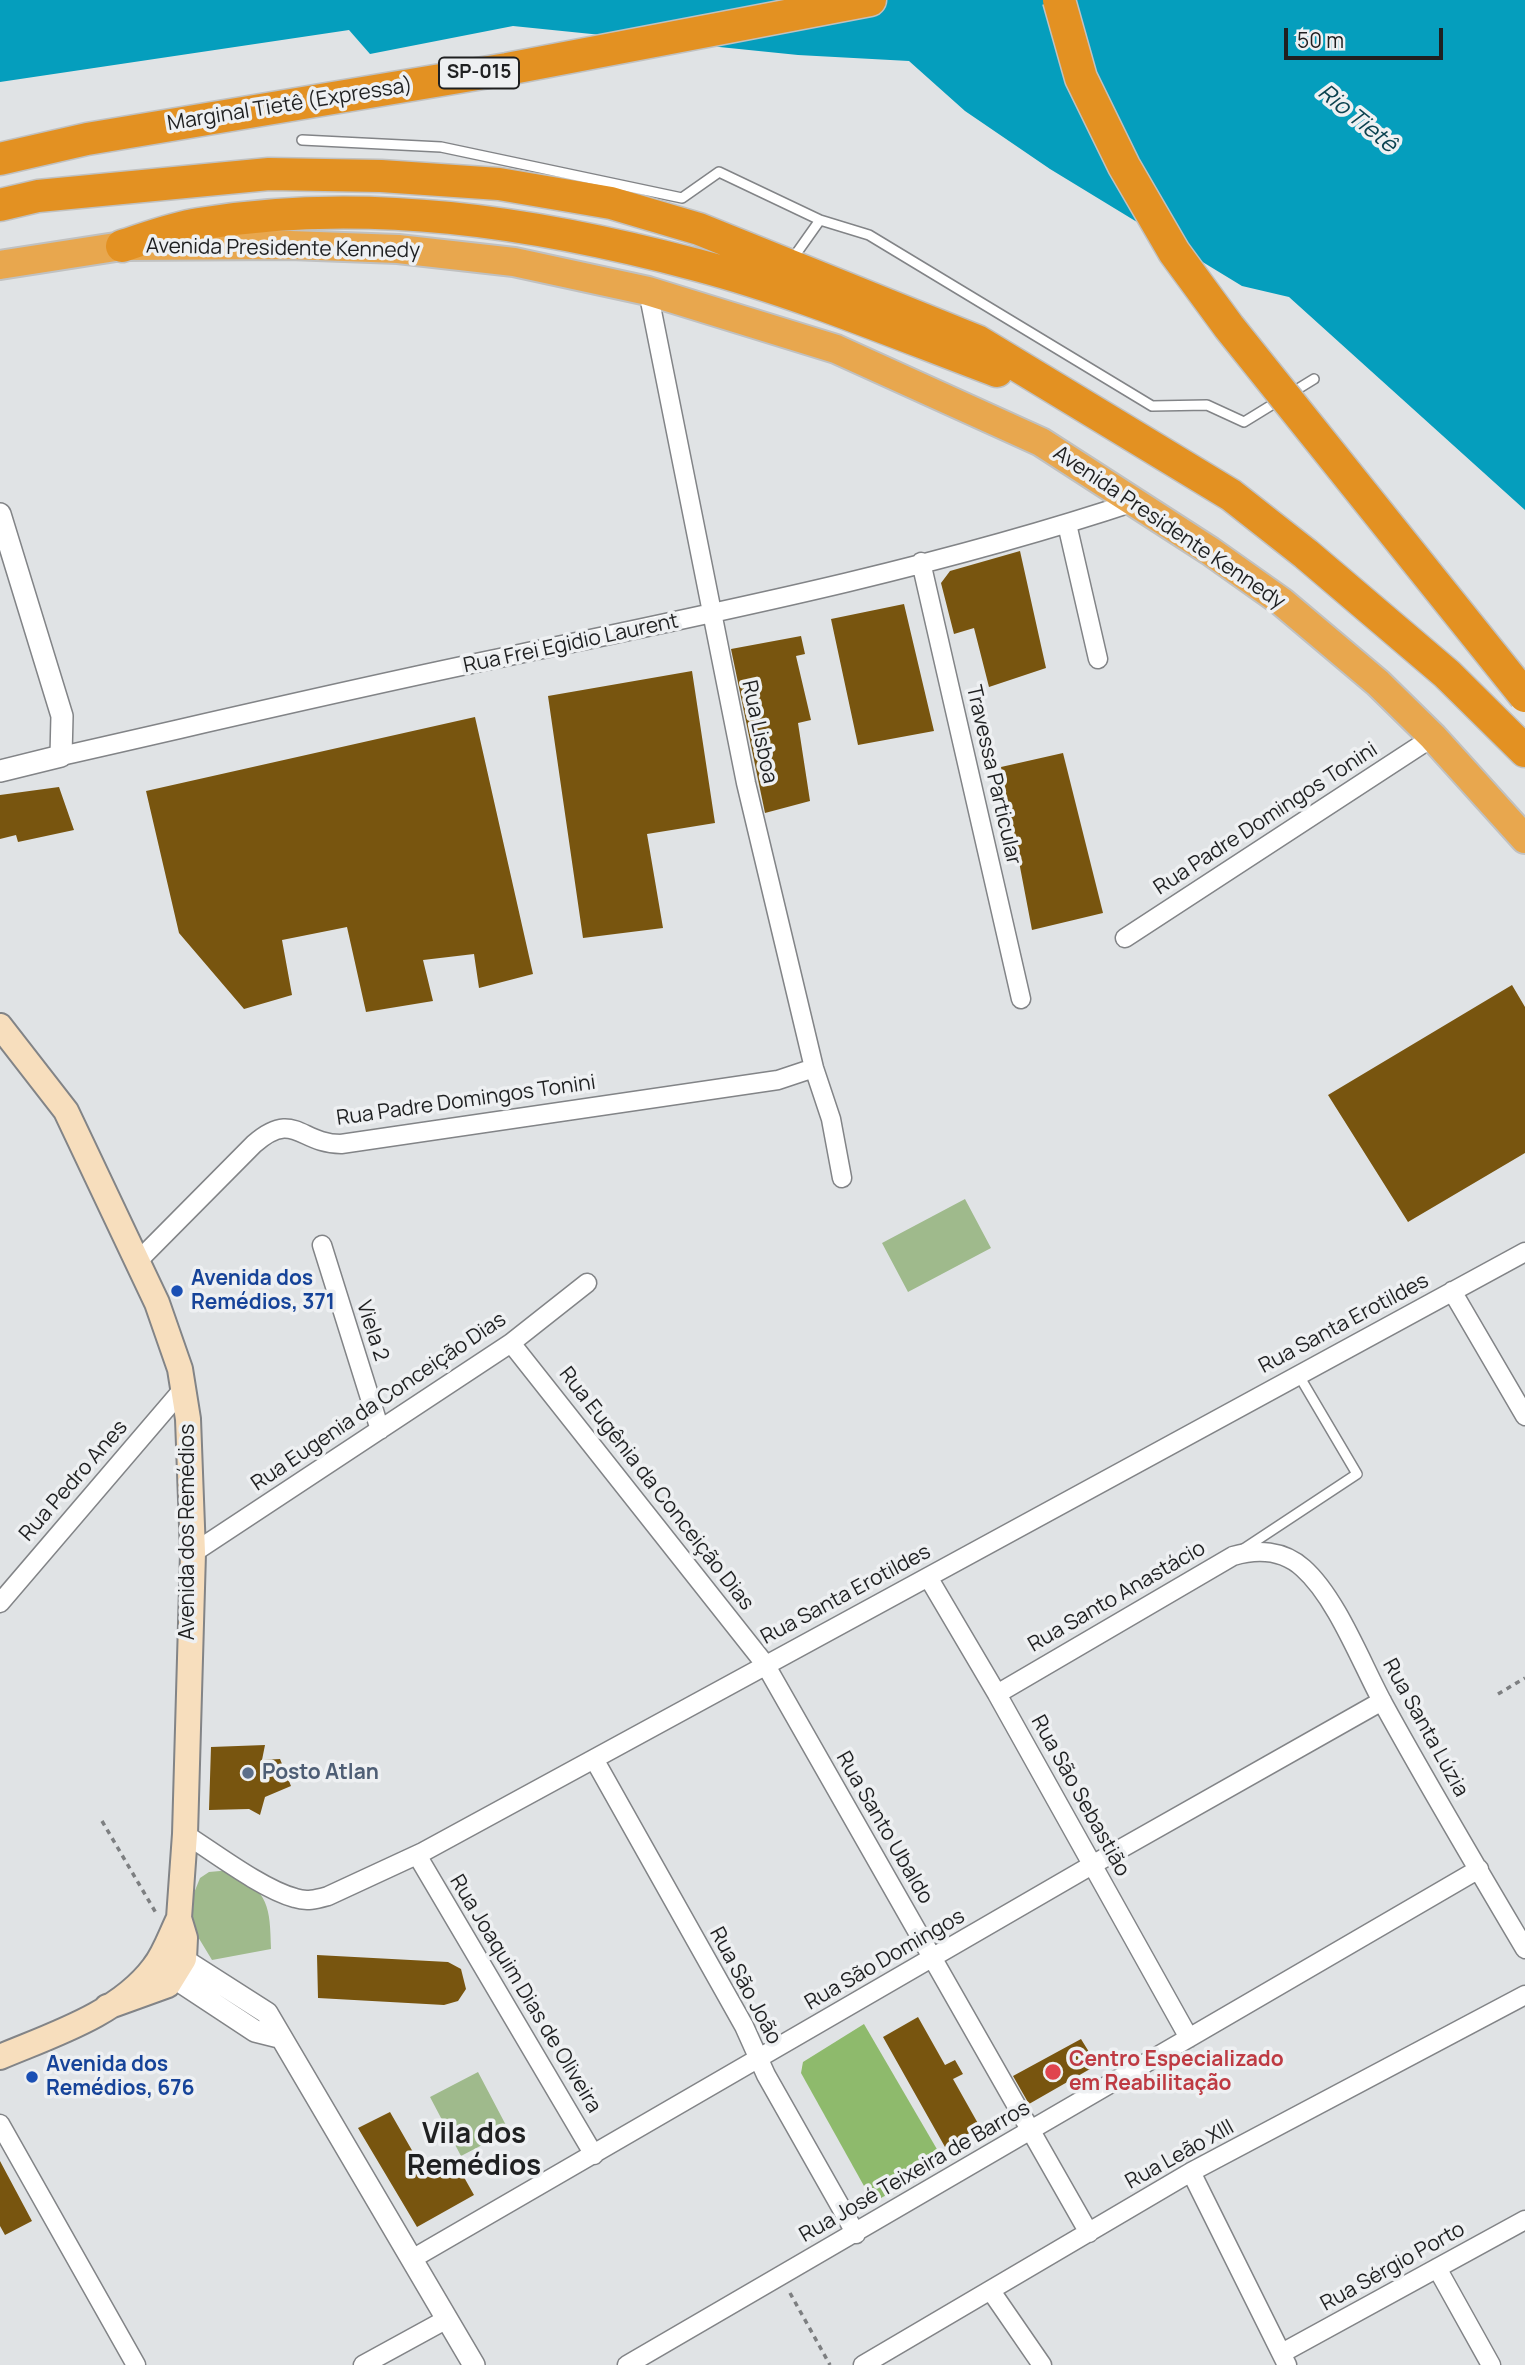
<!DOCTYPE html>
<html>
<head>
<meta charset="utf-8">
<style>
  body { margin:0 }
  #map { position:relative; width:1525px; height:2365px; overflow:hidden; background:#e0e3e5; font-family:Manrope,sans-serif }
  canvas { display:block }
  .scale { position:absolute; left:1284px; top:28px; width:159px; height:32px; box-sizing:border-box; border:4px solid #1f2021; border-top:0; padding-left:9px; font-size:21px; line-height:24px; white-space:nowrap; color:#1f2021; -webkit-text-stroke:5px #eef0f2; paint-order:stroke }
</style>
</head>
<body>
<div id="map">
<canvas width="1525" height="2365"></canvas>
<div class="scale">50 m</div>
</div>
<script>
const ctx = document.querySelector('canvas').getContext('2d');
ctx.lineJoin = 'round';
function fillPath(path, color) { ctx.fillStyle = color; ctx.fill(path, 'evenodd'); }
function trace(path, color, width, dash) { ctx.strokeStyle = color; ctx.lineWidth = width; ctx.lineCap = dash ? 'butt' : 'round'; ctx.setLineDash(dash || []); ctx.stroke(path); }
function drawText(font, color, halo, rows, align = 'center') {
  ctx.font = font + ' Manrope,sans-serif'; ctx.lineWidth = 7; ctx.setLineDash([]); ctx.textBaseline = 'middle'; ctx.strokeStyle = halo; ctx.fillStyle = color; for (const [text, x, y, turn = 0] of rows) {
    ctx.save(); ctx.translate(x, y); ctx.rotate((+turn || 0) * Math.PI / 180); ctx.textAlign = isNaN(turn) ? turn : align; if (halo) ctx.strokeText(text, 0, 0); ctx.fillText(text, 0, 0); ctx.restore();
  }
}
const green = new Path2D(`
  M 965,1199 L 991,1248 L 908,1292 L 882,1243 Z
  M 231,1870 C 269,1893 270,1906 271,1949 L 212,1960 L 192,1927 L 194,1893 L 200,1878 L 209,1872 Z
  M 478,2072 L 509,2131 L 461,2156 L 430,2097 Z`);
const forest = new Path2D(`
  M 864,2024 L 945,2163 L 881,2198 L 869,2195 L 801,2073 L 803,2062 Z`);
const water = new Path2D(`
  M 0,0 L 1525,0 L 1525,510 L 1289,297 L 1242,286 L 1050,169 L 965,111 L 909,61 L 798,55 L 513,26 L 370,54 L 349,30 L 0,82 Z`);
const building = new Path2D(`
  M 1020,551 L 1046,668 L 989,687 L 974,628 L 954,634 L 941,583 L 950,571 Z
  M 904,604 L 934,731 L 858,745 L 831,619 Z
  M 801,636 L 805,654 L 796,656 L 811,720 L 798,723 L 810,801 L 765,813 L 731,649 Z
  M 692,671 L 715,823 L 647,834 L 663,928 L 583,938 L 548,696 Z
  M 475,717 L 533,974 L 479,988 L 474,954 L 423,960 L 433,1001 L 366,1012 L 347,927 L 282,940 L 292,995 L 244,1009 L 179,933 L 146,791 Z
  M 1063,753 L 1103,913 L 1032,930 L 1001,767 Z
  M 59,787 L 74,830 L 18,842 L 16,835 L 0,839 L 0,795 Z
  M 1512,985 L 1525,1007 L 1525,1153 L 1408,1222 L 1328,1095 Z
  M 265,1745 L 262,1760 L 280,1759 L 291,1786 L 265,1797 L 260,1815 L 249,1809 L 209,1810 L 211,1747 Z
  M 317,1955 L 448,1962 L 461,1969 L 466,1989 L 458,2001 L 444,2005 L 318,1998 Z
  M 918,2017 L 945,2065 L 955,2060 L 963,2074 L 953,2079 L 980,2127 L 945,2147 L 883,2037 Z
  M 1081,2039 L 1097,2065 L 1029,2104 L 1013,2076 Z
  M 390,2112 L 421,2166 L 428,2163 L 435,2174 L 456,2163 L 474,2195 L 417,2227 L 358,2128 Z
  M 0,2161 L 32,2221 L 5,2235 L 0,2226 Z`);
const path = new Path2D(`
  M 1498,1694 L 1525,1678
  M 102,1821 L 156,1913
  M 790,2293 L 830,2365`);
const service = new Path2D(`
  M 302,140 L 441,147 L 682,198 L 719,172 L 820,220
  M 791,261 L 820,220 L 869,235 L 1152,406 L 1207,405 L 1244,422 L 1314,379
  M 1242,1550 L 1357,1474 L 1298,1374`);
const minor = new Path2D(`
  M 648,291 L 746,783 L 814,1068 L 831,1119 L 842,1178
  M 1067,524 L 1098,659
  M 921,562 L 1021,999
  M 61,756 C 207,723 354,688 500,658 C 714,613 930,570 1137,501
  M 1125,938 L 1433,737
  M 322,1245 L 380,1430
  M 138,1261 L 254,1144 C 294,1109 300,1144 341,1144 L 778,1080 L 814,1068
  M 1452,1291 L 1525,1416
  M 511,1343 L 765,1664 L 1089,2233
  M 193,1553 L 511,1343 L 587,1283
  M 928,1577 L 997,1694 L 1189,2038
  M 0,1603 L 183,1389
  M 997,1694 L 1233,1556 C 1257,1549 1283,1550 1303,1568 C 1337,1598 1362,1665 1384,1705 C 1429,1787 1477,1868 1525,1949
  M 594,1759 L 744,2026 L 766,2075 L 856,2234
  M 185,1834 C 215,1853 262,1889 295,1898 C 307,1902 317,1899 328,1896 L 423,1852 L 1525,1252
  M 417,1855 L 594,2155
  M 0,2124 L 136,2365
  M 1191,2172 L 1287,2365
  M 412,2259 L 1092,1865 L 1382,1701
  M 1437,2268 L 1491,2365
  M 991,2291 L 1042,2365
  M 1282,2353 L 1525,2220
  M 363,2365 L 447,2319
  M 627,2365 L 1479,1869
  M 863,2365 L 1191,2172 L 1525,1995`);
const tertiary = new Path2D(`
  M 0,514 L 62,716 L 61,756 L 0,771
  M 170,1951 L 267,2013 L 474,2365
  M 161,1969 L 255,2031 L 279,2037`);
const secondary = new Path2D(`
  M 0,1026 L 66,1111 L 157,1303 L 180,1369 L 188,1419 L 193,1553 L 185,1834 L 179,1918 L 185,1938 L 184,1959 L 168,1985 L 107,2007
  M 0,2057 C 52,2035 119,2014 154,1967 C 165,1953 171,1934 179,1918`);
const trunk = new Path2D(`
  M 0,265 L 122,246 L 290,245 L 398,249 L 514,262 L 648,291 L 836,349 L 1041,442 L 1210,551 L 1282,602 L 1378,683 L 1433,737 L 1525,839`);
const motorway = new Path2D(`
  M 0,159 L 87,139 L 507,69 L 870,0
  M 0,205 L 38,196 L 269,174 L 381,176 L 499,184 L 611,203 L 699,229 L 977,341 L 1231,495 L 1306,554 L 1447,674 L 1525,751
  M 122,246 C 147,238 173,228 199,224 C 365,196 535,222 697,265 C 799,292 898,334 997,371`);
const motorwayBridge = new Path2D(`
  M 1059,0 L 1081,78 L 1124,166 L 1174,252 L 1229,327 L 1525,696`);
const markers = [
  [177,1291,7,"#1a4fb4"],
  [248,1773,7,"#5c6f8a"],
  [1053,2072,9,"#e0444e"],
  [32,2077,7,"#1a4fb4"]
];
const shields = [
  [479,73,80]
];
const shieldNames = [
  ["SP-015",479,73]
];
const streetNames = [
  ["Marginal Tietê (Expressa)",290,105,-9],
  ["Avenida Presidente Kennedy",283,249,1],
  ["Avenida Presidente Kennedy",1169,528,34],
  ["Rua Frei Egidio Laurent",571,644,-12],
  ["Rua Lisboa",759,732,78],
  ["Travessa Particular",993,775,77],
  ["Rua Padre Domingos Tonini",1266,819,-33],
  ["Rua Padre Domingos Tonini",466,1101,-8],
  ["Rua Santa Erotildes",1344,1324,-28],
  ["Viela 2",372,1331,72],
  ["Rua Eugenia da Conceição Dias",379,1402,-34],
  ["Rua Pedro Anes",74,1481,-49],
  ["Rua Eugênia da Conceição Dias",656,1489,52],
  ["Avenida dos Remédios",188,1532,-90],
  ["Rua Santa Erotildes",846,1595,-28],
  ["Rua Santo Anastácio",1117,1597,-30],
  ["Rua Santa Lúzia",1425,1728,61],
  ["Rua São Sebastião",1080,1796,61],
  ["Rua Santo Ubaldo",884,1828,60],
  ["Rua São Domingos",885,1960,-30],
  ["Rua São João",745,1986,62],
  ["Rua Joaquim Dias de Oliveira",525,1994,59],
  ["Rua Leão XIII",1180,2155,-29],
  ["Rua José Teixeira de Barros",915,2172,-30],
  ["Rua Sérgio Porto",1393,2267,-29]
];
const transitNames = [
  ["Avenida dos",191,1279],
  ["Remédios, 371",191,1303],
  ["Avenida dos",46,2065],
  ["Remédios, 676",46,2089]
];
const serviceNames = [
  ["Posto Atlan",262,1773]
];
const healthNames = [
  ["Centro Especializado",1069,2060],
  ["em Reabilitação",1069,2084]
];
const waterNames = [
  ["Rio Tietê",1357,119,39]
];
const districtNames = [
  ["Vila dos",474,2135],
  ["Remédios",474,2167]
];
fillPath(green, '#9fba8c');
fillPath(forest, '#8eba6c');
fillPath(water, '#059ebd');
fillPath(building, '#78550f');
trace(service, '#828487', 12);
trace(minor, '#828487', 21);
trace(tertiary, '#828487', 24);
trace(secondary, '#828487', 28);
trace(trunk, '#c0c1c1', 32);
trace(motorway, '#c0c1c1', 35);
trace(path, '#7d7f81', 3.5, [5, 5]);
trace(service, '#fff', 9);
trace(minor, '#fff', 18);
trace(tertiary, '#fff', 21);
trace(secondary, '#f7debd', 24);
trace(trunk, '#e8a74e', 28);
trace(motorway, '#e39122', 32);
trace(motorwayBridge, '#c0c1c1', 35, []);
trace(motorwayBridge, '#e39122', 32);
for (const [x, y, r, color] of markers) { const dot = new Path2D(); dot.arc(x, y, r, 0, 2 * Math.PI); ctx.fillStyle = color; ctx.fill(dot); trace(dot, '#eef0f2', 2.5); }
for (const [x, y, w] of shields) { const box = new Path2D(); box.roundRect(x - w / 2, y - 15.5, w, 31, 5); ctx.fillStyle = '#eef0f2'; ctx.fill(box); trace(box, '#1f2021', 2); }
drawText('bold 19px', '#1f2021', null, shieldNames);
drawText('21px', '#1f2021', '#eef0f2', streetNames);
drawText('bold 21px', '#164399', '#eef0f2', transitNames, 'left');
drawText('bold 21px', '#4e5e75', '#eef0f2', serviceNames, 'left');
drawText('bold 21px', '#be3a42', '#eef0f2', healthNames, 'left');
drawText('italic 23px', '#0c4350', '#eef0f2', waterNames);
drawText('bold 28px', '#1f2021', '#eef0f2', districtNames);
</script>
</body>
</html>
